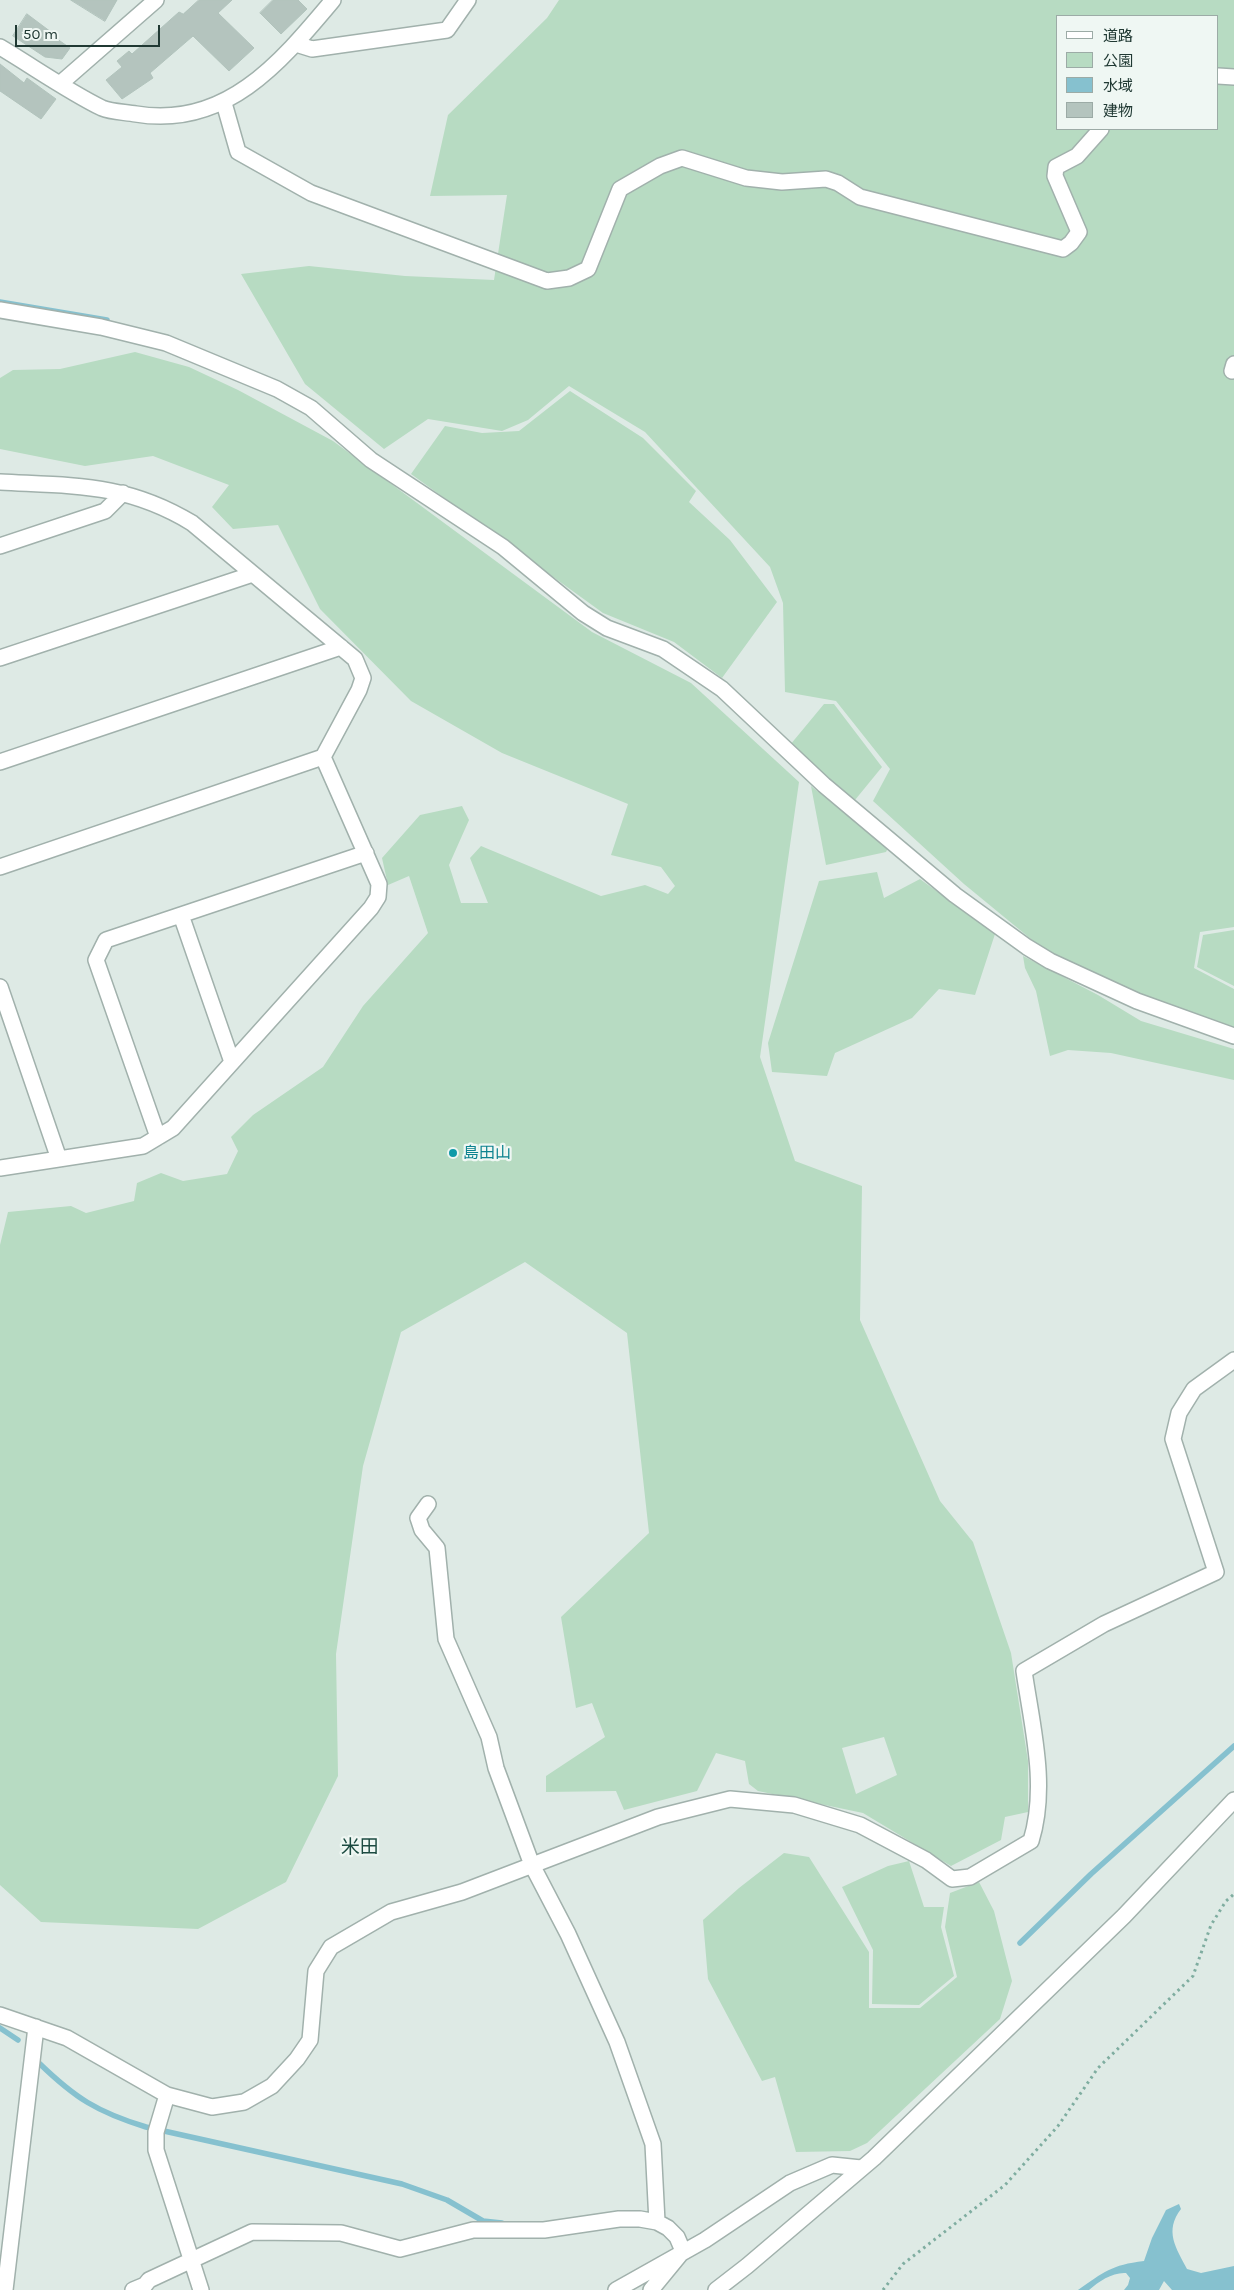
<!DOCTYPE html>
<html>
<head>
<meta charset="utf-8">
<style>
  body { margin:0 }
  #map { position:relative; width:1234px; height:2290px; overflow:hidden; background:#deeae5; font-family:Karla,"Noto Sans JP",sans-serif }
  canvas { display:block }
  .legend { position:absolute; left:1056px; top:15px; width:162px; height:115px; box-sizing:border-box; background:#eff7f3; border:1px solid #9caba6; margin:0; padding:6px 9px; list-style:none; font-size:15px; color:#203933 }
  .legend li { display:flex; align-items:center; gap:10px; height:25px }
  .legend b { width:25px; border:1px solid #9caba6 }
  .scale { position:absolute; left:15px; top:25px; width:145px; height:22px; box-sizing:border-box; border:2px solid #203933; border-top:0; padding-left:6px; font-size:15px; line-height:18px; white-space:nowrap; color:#203933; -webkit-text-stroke:4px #eff7f3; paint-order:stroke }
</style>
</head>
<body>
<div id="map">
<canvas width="1234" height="2290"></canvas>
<ul class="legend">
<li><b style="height:6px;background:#fff"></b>道路</li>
<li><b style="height:14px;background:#b7dbc2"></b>公園</li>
<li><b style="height:14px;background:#86c1cf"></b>水域</li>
<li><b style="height:14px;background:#b4c4be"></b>建物</li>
</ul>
<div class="scale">50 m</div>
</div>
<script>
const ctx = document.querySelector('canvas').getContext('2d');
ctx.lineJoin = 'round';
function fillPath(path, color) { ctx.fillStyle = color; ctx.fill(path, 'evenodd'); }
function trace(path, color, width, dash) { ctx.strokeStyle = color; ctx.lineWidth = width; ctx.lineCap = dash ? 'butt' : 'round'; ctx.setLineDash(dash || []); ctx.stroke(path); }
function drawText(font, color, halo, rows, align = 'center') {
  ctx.font = font + ' Karla,"Noto Sans JP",sans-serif'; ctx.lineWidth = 4.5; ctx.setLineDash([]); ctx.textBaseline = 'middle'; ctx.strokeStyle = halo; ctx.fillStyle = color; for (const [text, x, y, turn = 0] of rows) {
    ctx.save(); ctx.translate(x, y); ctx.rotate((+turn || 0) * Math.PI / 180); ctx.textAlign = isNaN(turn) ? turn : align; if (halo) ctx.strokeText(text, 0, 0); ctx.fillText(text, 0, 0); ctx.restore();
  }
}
const green = new Path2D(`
  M 559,0 L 1234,0 L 1234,927 L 1200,932 L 1194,968 L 1234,989 L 1234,1029 L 1159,1005 L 1054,958 L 964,884 L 873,801 L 890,769 L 836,701 L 785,692 L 783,603 L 770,567 L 645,432 L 569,386 L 528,420 L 502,431 L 428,419 L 384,449 L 305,384 L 241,274 L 309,266 L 405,276 L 494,280 L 507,195 L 430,196 L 448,115 L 547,18 ZM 1058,16 L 1218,16 L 1218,129 L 1058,129 Z
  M 135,352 L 189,367 L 238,390 L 333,441 L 592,632 L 691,683 L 799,782 L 760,1057 L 795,1161 L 862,1186 L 860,1320 L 940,1501 L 973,1542 L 1011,1653 L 1028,1761 L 1028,1812 L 1005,1817 L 1001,1840 L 951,1866 L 863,1813 L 758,1791 L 749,1784 L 745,1761 L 716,1753 L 697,1791 L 624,1810 L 616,1791 L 546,1792 L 546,1776 L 605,1737 L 592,1703 L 576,1708 L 561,1617 L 649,1533 L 627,1333 L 525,1262 L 401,1332 L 363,1466 L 336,1654 L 338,1776 L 286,1882 L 198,1929 L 41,1922 L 0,1885 L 0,1245 L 8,1212 L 71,1206 L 86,1213 L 134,1201 L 137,1183 L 161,1173 L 183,1181 L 227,1174 L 238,1151 L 231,1137 L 253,1115 L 323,1067 L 363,1006 L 428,933 L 409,876 L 388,885 L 382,858 L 420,815 L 462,806 L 469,820 L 449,865 L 461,903 L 488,903 L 470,858 L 481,846 L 601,896 L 645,885 L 668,894 L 675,886 L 661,867 L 611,855 L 628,804 L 502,753 L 411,701 L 320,609 L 278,525 L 233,529 L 212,507 L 229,485 L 153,456 L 85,466 L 0,449 L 0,378 L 13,370 L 60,369 ZM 884,1737 L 897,1775 L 856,1794 L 842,1748 Z
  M 570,391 L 643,438 L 696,491 L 689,502 L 730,540 L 777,602 L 722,678 L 674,642 L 603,613 L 411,474 L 445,426 L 482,433 L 519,431 Z
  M 824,704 L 834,704 L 882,767 L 855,800 L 790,745 Z
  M 811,786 L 888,848 L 886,852 L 826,865 Z
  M 877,872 L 884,898 L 920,879 L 995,934 L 975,995 L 939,989 L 912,1018 L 835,1053 L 827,1076 L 772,1072 L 768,1043 L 819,881 Z
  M 1234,930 L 1234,986 L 1197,967 L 1203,935 Z
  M 1023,956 L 1098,995 L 1141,1021 L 1234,1049 L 1234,1080 L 1111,1053 L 1068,1050 L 1050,1056 L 1036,991 L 1025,968 Z
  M 784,1853 L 809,1857 L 869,1952 L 869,2008 L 920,2008 L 957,1977 L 945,1927 L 950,1893 L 979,1882 L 994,1911 L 1012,1981 L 1000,2019 L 867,2143 L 850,2151 L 796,2152 L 775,2077 L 762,2081 L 708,1979 L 703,1920 L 739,1888 Z
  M 909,1861 L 924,1907 L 944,1907 L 941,1927 L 954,1976 L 919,2005 L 872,2004 L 873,1950 L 842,1887 L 888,1866 Z`);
const water = new Path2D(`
  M 1179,2204 L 1181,2209 C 1164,2231 1176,2248 1187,2269 L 1201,2273 L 1234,2266 L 1234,2290 L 1172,2290 L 1164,2281 L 1159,2290 L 1124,2290 L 1128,2285 L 1130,2278 L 1126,2273 C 1113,2272 1099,2281 1089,2290 L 1078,2290 C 1104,2272 1111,2265 1144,2261 L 1152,2238 L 1166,2210 Z`);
const stream = new Path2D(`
  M 0,302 L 107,320
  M 1020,1943 L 1091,1874 L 1234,1746
  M 0,2028 L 18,2040
  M 39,2063 C 75,2098 97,2112 146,2127 L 402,2184 L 447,2200 L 483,2221 L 502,2223`);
const building = new Path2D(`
  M 71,0 L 117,0 L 105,21 Z
  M 199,0 L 232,0 L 218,13 L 254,48 L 229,71 L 193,36 L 150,73 L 153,78 L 122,99 L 106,80 L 122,67 L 117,61 L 129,51 L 132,54 L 179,12 L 183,14 Z
  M 273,0 L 298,0 L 307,9 L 281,34 L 260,13 Z
  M 27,14 L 51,32 L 50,34 L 70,48 L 62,59 L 45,57 L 13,36 Z
  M 0,64 L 24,83 L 27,78 L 56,99 L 41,119 L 0,91 Z`);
const path = new Path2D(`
  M 883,2290 L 903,2264 L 1005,2185 L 1058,2126 L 1098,2068 L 1193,1976 L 1211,1925 L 1226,1901 L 1234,1894`);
const minor = new Path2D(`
  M 296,44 L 312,49 L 447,30 L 468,0
  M 0,47 C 32,66 69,92 102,108 C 111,112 125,112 136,114 C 226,129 281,62 333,0
  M 1218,76 L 1234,77
  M 61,83 L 156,0
  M 224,103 L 238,152 L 311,193 L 547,281 L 569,278 L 588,269 L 620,189 L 660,166 L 682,158 L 746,178 L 782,182 L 826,179 L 838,183 L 860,197 L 1063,249 L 1071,243 L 1079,232 L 1055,176 L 1056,167 L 1077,156 L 1101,129
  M 0,310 L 101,327 L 166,343 L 277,389 L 311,408 L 371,460 L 503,547 L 583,613 L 607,628 L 663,649 L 722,689 L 824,785 L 955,895 L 1027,947 L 1050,961 L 1137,1001 L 1234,1036
  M 1232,371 L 1234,364
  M 0,482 C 74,486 126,483 192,523 L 355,659 L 363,678 L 359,690 L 323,757 L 0,867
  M 0,546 L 105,511 L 123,493
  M 0,658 L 253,574
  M 0,762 L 341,647
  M 181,915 L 232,1062
  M 0,987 L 59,1159
  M 158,1137 L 96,960 L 106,940 L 366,853
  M 0,1168 L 143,1146 L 173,1128 L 371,908 L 378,897 L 379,884 L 323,757
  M 428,1504 L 418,1518 L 422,1530 L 437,1548 L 446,1639 L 489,1737 L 496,1768 L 532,1865 L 568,1934 L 617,2042 L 653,2144 L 657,2222
  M 0,2015 L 67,2038 L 167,2095 L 212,2107 L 244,2102 L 272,2086 L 297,2059 L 310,2040 L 316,1971 L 331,1947 L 391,1912 L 462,1892 L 658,1817 L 730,1799 L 794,1805 L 860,1825 L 926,1860 L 952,1879 L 970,1877 L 1031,1841 C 1048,1786 1032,1726 1024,1671 L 1104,1624 L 1216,1572 L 1173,1439 L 1179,1413 L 1194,1389 L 1234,1360
  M 167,2095 L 156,2132 L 156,2150 L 201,2290
  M 5,2290 L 36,2027
  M 133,2290 L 145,2285 L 149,2280 L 252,2232 L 341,2233 L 400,2249 L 473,2230 L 544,2230 L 619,2219 L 640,2219 L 657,2222 L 668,2228 L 677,2237 L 683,2251 L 651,2290
  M 616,2290 L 705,2240 L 790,2183 L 832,2165 L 861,2168`);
const tertiary = new Path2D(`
  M 716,2290 L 747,2266 L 874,2158 L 1124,1916 L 1234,1800`);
const markers = [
  [453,1153,5,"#0f9aa8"]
];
const cultureNames = [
  ["島田山",463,1153]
];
const quarterNames = [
  ["米田",360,1848]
];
fillPath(green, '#b7dbc2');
fillPath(water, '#86c1cf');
trace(stream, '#86c1cf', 5.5);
fillPath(building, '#b4c4be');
trace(building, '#b1c3bc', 1);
trace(minor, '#a1b1ac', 18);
trace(tertiary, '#a1b1ac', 18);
trace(path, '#7fada0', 3, [2.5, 4]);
trace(minor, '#fff', 15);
trace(tertiary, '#fff', 15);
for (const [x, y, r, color] of markers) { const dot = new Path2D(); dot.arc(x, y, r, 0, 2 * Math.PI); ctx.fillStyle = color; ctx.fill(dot); trace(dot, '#eff7f3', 2); }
drawText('16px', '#0d838f', '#eff7f3', cultureNames, 'left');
drawText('19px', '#1c4b41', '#eff7f3', quarterNames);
</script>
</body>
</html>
